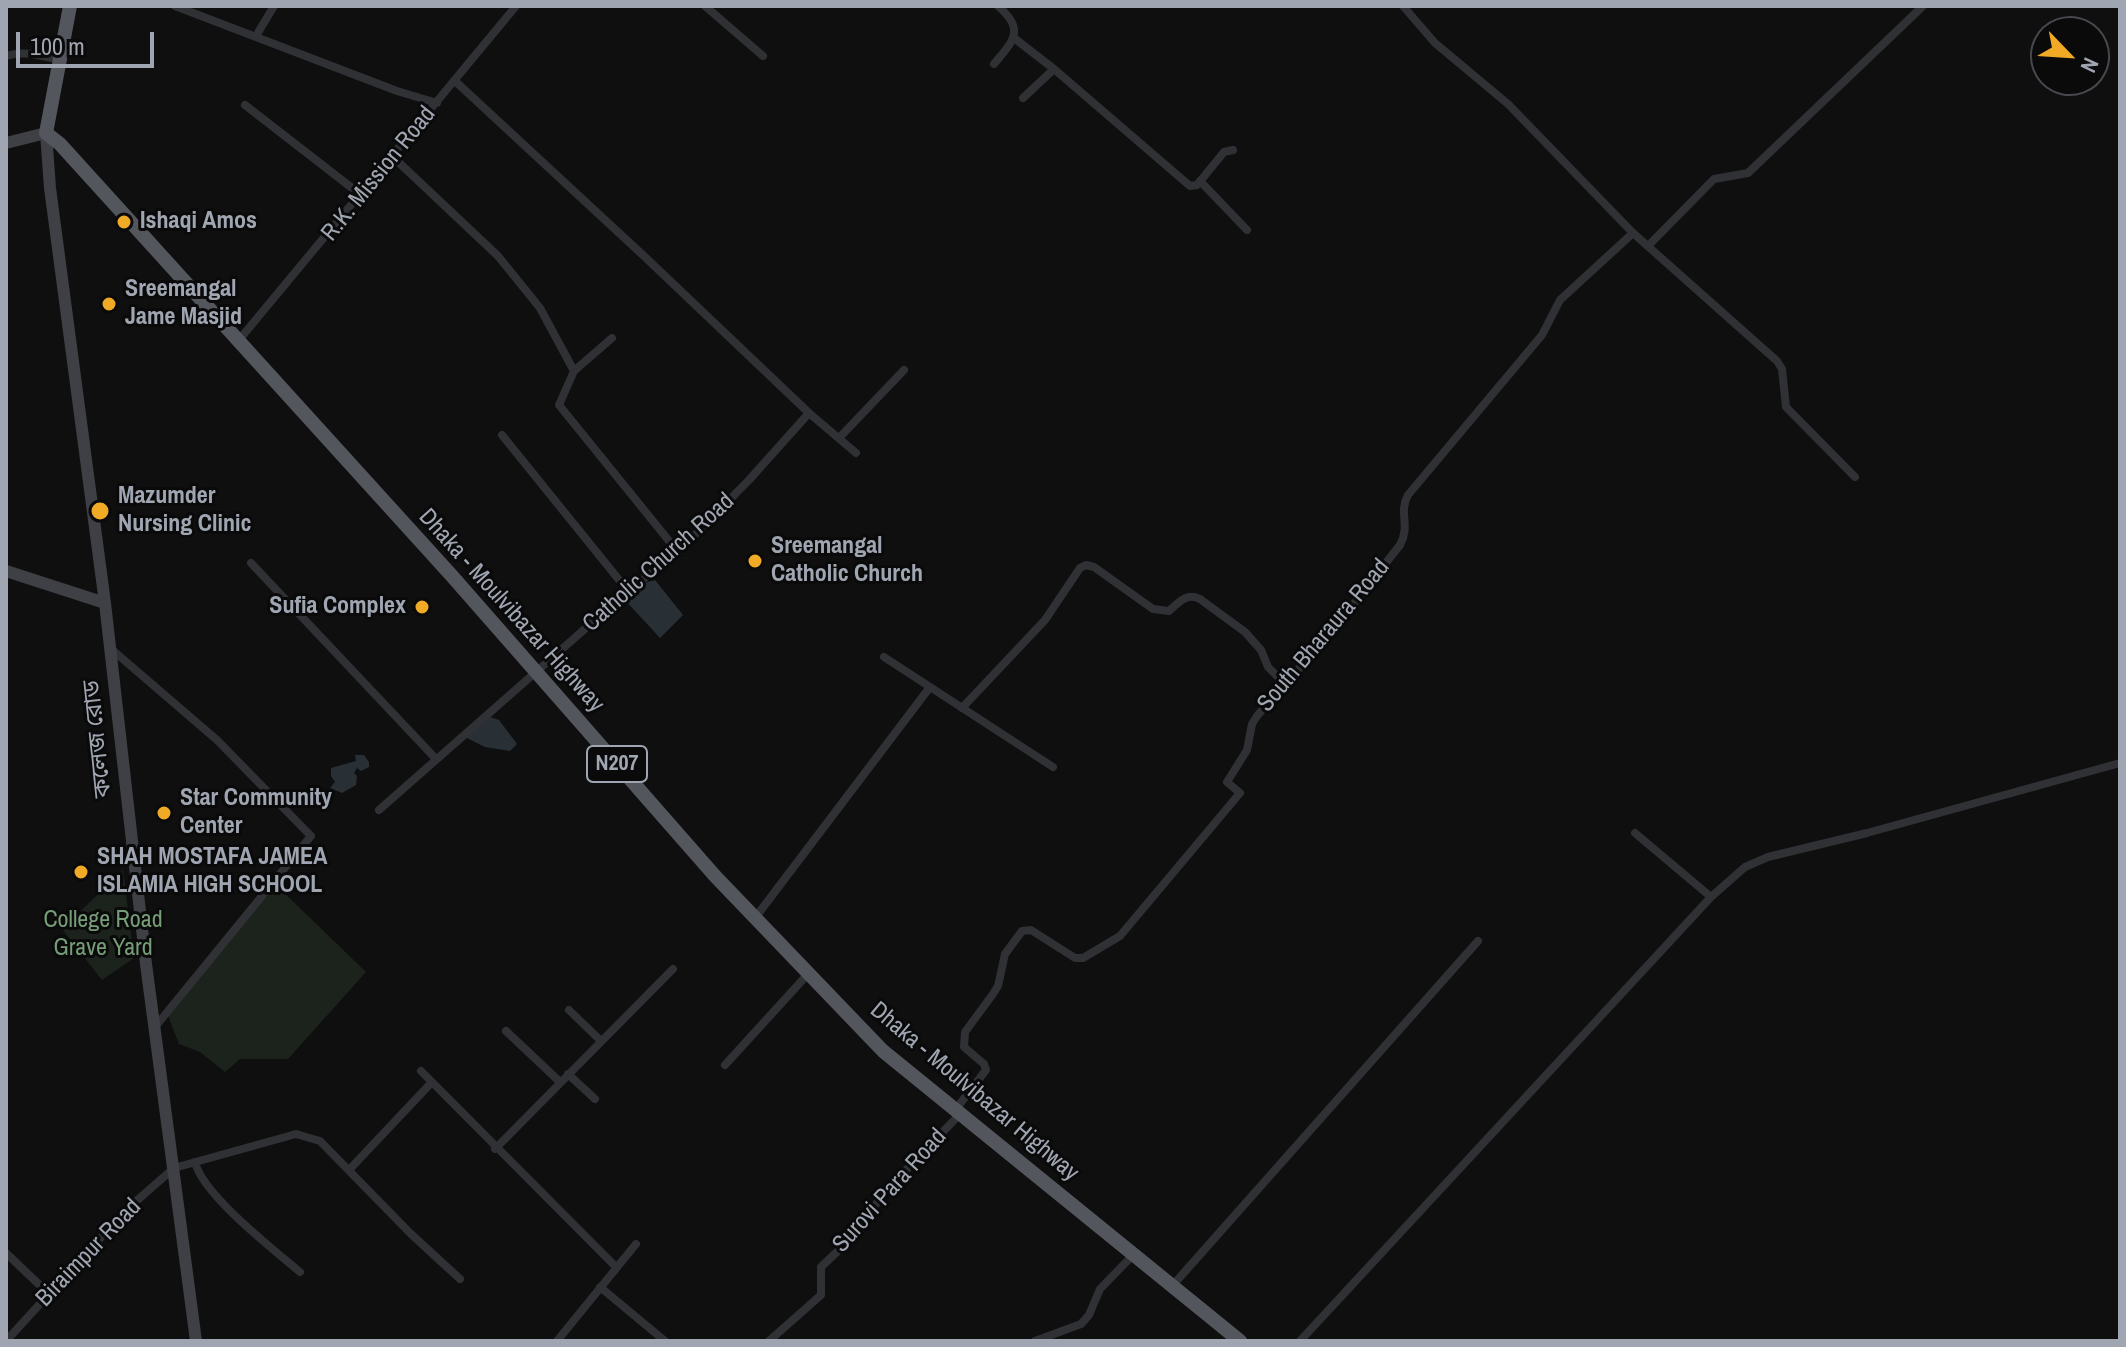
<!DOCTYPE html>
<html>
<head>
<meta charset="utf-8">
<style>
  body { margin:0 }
  #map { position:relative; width:2126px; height:1347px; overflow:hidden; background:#0f0f10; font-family:"Archivo Narrow",sans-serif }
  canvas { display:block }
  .frame { position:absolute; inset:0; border:8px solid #a0a6b1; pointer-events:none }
  .north { position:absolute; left:2030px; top:16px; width:80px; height:80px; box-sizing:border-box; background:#0a0a0b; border:2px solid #46484d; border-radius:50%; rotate:115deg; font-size:22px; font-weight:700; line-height:32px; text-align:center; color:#a0a6b1 }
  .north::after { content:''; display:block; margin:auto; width:28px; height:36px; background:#f1aa26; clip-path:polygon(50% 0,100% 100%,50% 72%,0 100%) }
  .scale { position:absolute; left:16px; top:32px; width:138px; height:36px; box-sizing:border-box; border:4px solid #a0a6b1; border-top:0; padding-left:10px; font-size:24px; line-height:28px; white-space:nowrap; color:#a0a6b1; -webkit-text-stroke:6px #0a0a0b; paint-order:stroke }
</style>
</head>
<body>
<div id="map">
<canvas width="2126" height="1347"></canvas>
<div class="frame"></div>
<div class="north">N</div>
<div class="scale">100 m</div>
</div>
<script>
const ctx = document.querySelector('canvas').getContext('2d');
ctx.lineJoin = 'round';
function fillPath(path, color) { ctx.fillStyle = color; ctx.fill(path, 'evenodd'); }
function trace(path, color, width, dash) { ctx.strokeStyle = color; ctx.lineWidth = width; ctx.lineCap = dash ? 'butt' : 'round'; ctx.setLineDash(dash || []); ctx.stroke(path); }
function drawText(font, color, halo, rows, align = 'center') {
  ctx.font = font + ' "Archivo Narrow","Noto Sans Bengali",sans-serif'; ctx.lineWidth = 6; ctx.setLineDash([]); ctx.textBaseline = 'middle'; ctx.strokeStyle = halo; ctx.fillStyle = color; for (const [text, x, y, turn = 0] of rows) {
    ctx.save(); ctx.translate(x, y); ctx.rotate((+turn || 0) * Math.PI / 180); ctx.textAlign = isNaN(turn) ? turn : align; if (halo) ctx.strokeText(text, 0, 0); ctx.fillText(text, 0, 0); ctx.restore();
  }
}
const green = new Path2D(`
  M 123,870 L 134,958 L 102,980 L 62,929 Z
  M 276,885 L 366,972 L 288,1059 L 240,1059 L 225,1072 L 200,1052 L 179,1044 L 167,1013 Z`);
const water = new Path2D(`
  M 655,580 L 683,615 L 660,638 L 625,600 L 644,583 Z
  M 490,717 L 499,720 L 517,744 L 510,751 L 485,747 L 465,737 Z
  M 355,755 L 364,755 L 369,762 L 369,767 L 361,771 L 357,768 L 354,773 L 357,776 L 356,785 L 342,793 L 330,788 L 335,782 L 331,776 L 331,768 L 356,761 Z`);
const minor = new Path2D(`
  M 175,6 L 397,91 L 437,103
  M 705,6 L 763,56
  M 1403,6 L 1435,43 L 1508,104 L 1633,233 L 1777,361 L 1782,369 L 1786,407 L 1855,477
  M 256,36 L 274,6
  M 1014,38 L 1054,69 L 1190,186 L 1197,185 L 1224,152 L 1233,150
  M 6,56 C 24,50 42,56 60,60
  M 994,64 C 1013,41 1026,30 998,6
  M 455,81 L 645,257 L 809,413 L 856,453
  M 1023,98 L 1054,69
  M 245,105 L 361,195
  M 393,157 L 498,256 L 540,308 L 574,371 L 559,405 L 678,552
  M 1200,181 L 1247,230
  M 1648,246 L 1714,179 L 1748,173 L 1923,6
  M 239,340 L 516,6
  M 574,371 L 612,338
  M 502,435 L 628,591
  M 840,437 L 904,370
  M 251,563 L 436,759
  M 110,648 L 217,740 L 311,836 L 155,1027
  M 884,657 L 1053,767
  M 962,708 L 1045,620 L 1080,568 L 1086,565 L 1094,567 L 1153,609 L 1169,611 C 1178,603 1187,592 1200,599 L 1245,632 L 1261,650 L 1268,667 L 1285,684
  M 379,810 L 628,591 L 678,552 L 749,480 L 809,413
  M 1635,833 L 1711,897
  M 755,918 L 930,687
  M 569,1010 L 601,1041
  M 506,1031 L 560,1082
  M 725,1065 L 808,974
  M 421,1071 L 616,1267
  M 568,1074 L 595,1099
  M 956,1109 L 986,1070 L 984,1064 L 964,1047 L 965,1032 L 993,994 L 998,986 L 1005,954 L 1022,931 L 1031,930 L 1075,958 L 1083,958 L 1120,936 L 1240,793 L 1227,782 L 1247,750 L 1252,724 L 1257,716 L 1334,629 L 1400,545 C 1411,525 1398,513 1408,495 L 1542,335 L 1560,300 L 1633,233
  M 495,1149 L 673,969
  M 195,1162 C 202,1194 274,1250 300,1272
  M 349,1170 L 432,1082
  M 6,1253 L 49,1294
  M 1173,1285 L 1478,941
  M 600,1287 L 665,1341
  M 6,1341 L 125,1211 L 174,1168 L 296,1134 L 320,1141 L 411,1234 L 460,1279
  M 557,1341 L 636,1244
  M 769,1341 L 821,1295 L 821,1267 L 860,1230 L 881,1196 L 961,1113
  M 1035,1341 L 1081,1324 L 1089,1315 L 1100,1289 L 1134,1254
  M 1300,1341 L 1711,897 L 1745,867 L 1768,857 L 1867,833 L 2120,763`);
const secondary = new Path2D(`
  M 6,143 L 46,133 L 50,188 L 105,603 L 146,964 L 196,1341
  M 6,571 L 105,603`);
const trunk = new Path2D(`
  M 70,6 L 46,133 L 60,144 L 452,576 L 715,876 L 883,1051 L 1240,1341`);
const markers = [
  [124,222,8,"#f1aa26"],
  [109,304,8,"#f1aa26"],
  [100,511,10,"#f1aa26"],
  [755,561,8,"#f1aa26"],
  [422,607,8,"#f1aa26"],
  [164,813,8,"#f1aa26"],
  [81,872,8,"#f1aa26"]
];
const shields = [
  [617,764,60]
];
const shieldNames = [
  ["N207",617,764]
];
const streetNames = [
  ["R.K. Mission Road",379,174,-51],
  ["Catholic Church Road",659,563,-42],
  ["Dhaka - Moulvibazar Highway",511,611,48],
  ["South Bharaura Road",1324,636,-50],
  ["কলেজ রোড",98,739,-96],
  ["Dhaka - Moulvibazar Highway",974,1092,40],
  ["Surovi Para Road",890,1191,-48],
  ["Biraimpur Road",89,1253,-46]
];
const poiNames = [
  ["Ishaqi Amos",140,222],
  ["Sreemangal",125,290],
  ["Jame Masjid",125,318],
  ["Mazumder",118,497],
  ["Nursing Clinic",118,525],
  ["Sreemangal",771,547],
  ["Catholic Church",771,575],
  ["Sufia Complex",406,607,"right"],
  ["Star Community",180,799],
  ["Center",180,827],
  ["SHAH MOSTAFA JAMEA",97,858],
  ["ISLAMIA HIGH SCHOOL",97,886]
];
const parkNames = [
  ["College Road",103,921],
  ["Grave Yard",103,949]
];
fillPath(green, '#1c231c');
fillPath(water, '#283036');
trace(minor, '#303135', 8);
trace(secondary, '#3e4045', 12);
trace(trunk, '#54565d', 14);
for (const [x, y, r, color] of markers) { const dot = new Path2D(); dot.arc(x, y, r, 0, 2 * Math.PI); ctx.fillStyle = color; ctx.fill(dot); trace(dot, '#0a0a0b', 3); }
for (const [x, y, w] of shields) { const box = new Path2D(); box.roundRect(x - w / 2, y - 18, w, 36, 6); ctx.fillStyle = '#0a0a0b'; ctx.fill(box); trace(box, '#a0a6b1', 2); }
drawText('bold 22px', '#a0a6b1', null, shieldNames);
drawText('24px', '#a0a6b1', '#0a0a0b', streetNames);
drawText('bold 24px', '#a0a6b1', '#0a0a0b', poiNames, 'left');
drawText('24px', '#779d78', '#0a0a0b', parkNames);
</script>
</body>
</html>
